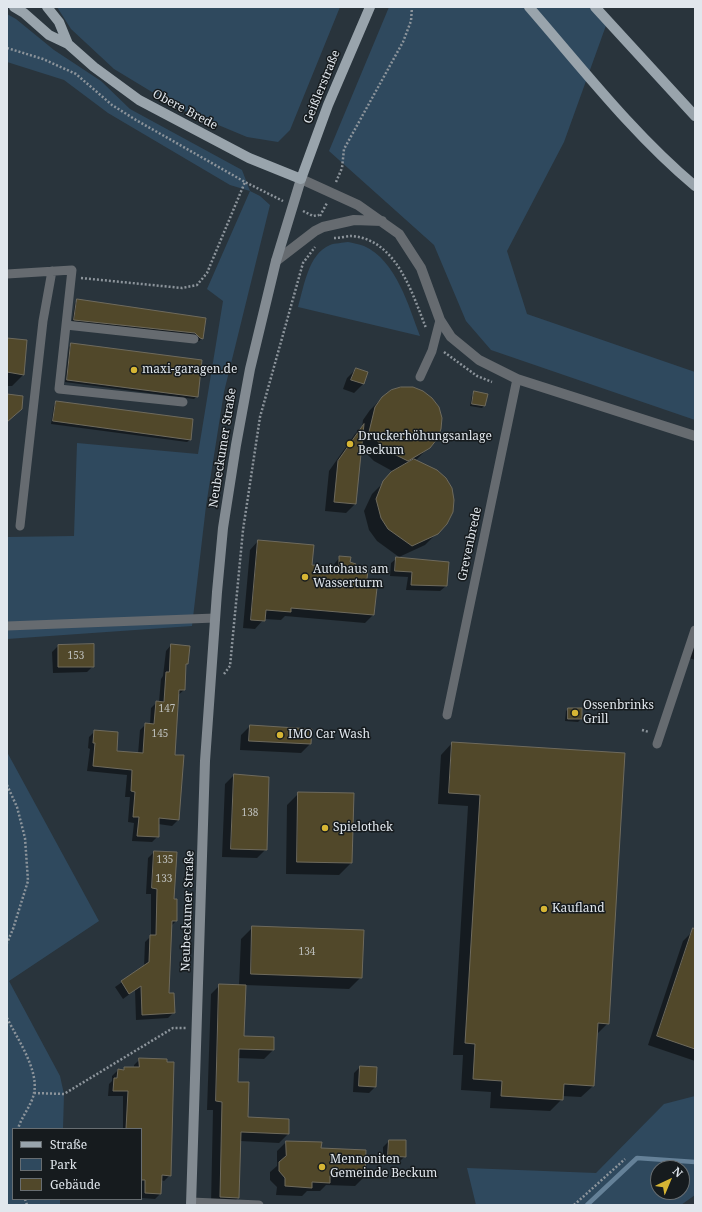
<!DOCTYPE html>
<html>
<head>
<meta charset="utf-8">
<style>
  body { margin:0 }
  #map { position:relative; width:702px; height:1212px; overflow:hidden; background:#29343c; font-family:"Noto Serif",serif }
  canvas { display:block }
  .frame { position:absolute; inset:0; border:8px solid #e1e7ed; pointer-events:none }
  .legend { position:absolute; left:12px; top:1128px; width:130px; height:72px; box-sizing:border-box; background:#161b1e; border:1px solid #676d71; margin:0; padding:5px 7px; list-style:none; font-size:12px; color:#e1e7ed }
  .legend li { display:flex; align-items:center; gap:8px; height:20px }
  .legend b { width:20px; border:1px solid #676d71 }
  .north { position:absolute; left:650px; top:1160px; width:40px; height:40px; box-sizing:border-box; background:#161b1e; border:1px solid #676d71; border-radius:50%; rotate:44deg; font-size:11px; font-weight:700; line-height:16px; text-align:center; color:#e1e7ed }
  .north::after { content:''; display:block; margin:auto; width:14px; height:18px; background:#d6b534; clip-path:polygon(50% 0,100% 100%,50% 72%,0 100%) }
</style>
</head>
<body>
<div id="map">
<canvas width="702" height="1212"></canvas>
<div class="frame"></div>
<ul class="legend">
<li><b style="height:5px;background:#99a4ac"></b>Straße</li>
<li><b style="height:11px;background:#2f495e"></b>Park</li>
<li><b style="height:11px;background:#51482a"></b>Gebäude</li>
</ul>
<div class="north">N</div>
</div>
<script>
const ctx = document.querySelector('canvas').getContext('2d');
ctx.lineJoin = 'round';
function fillPath(path, color) { ctx.fillStyle = color; ctx.fill(path, 'evenodd'); }
function trace(path, color, width, dash) { ctx.strokeStyle = color; ctx.lineWidth = width; ctx.lineCap = dash ? 'butt' : 'round'; ctx.setLineDash(dash || []); ctx.stroke(path); }
function drawText(font, color, halo, rows, align = 'center') {
  ctx.font = font + ' "Noto Serif",serif'; ctx.lineWidth = 3; ctx.setLineDash([]); ctx.textBaseline = 'middle'; ctx.strokeStyle = halo; ctx.fillStyle = color; for (const [text, x, y, turn = 0] of rows) {
    ctx.save(); ctx.translate(x, y); ctx.rotate((+turn || 0) * Math.PI / 180); ctx.textAlign = isNaN(turn) ? turn : align; if (halo) ctx.strokeText(text, 0, 0); ctx.fillText(text, 0, 0); ctx.restore();
  }
}
const green = new Path2D(`
  M 57,7 L 340,7 L 290,130 L 278,142 L 247,137 L 180,109 L 114,69 L 71,29 Z
  M 389,7 L 594,7 L 608,20 L 564,142 L 507,251 L 527,314 L 695,372 L 695,420 L 491,350 L 466,321 L 434,245 L 329,151 Z
  M 7,14 L 16,19 L 54,50 L 101,81 L 130,109 L 242,170 L 250,191 L 260,196 L 270,205 L 224,392 L 206,506 L 192,626 L 7,639 L 7,537 L 74,536 L 77,443 L 198,454 L 223,301 L 207,289 L 250,191 L 230,185 L 108,113 L 64,80 L 7,62 Z
  M 348,242 C 353,243 359,244 364,246 C 396,260 409,307 420,336 L 298,307 C 304,287 308,254 330,245 C 335,243 343,243 348,242 Z
  M 7,752 L 99,921 L 9,981 L 60,1076 L 64,1094 L 63,1129 L 13,1129 L 13,1199 L 60,1199 L 60,1205 L 7,1205 Z
  M 695,1096 L 695,1195 L 681,1205 L 476,1205 L 467,1168 L 596,1173 L 664,1104 ZM 658,1168 L 682,1168 L 682,1192 L 658,1192 Z`);
const shadow = new Path2D(`
  M 78,300 L 205,319 L 202,338 L 199,341 L 72,322 L 75,303 Z
  M 7,339 L 24,374 L 12,386 L 7,386 Z
  M 72,344 L 197,396 L 194,399 L 65,382 L 69,347 Z
  M 356,369 L 367,373 L 363,384 L 354,393 L 343,389 L 347,378 Z
  M 475,392 L 484,406 L 482,408 L 470,406 L 472,395 Z
  M 382,398 L 429,447 L 415,461 L 446,524 L 425,545 L 399,557 L 377,541 L 369,530 L 364,511 L 372,494 L 394,472 L 374,461 L 360,447 L 355,504 L 346,513 L 325,511 L 329,471 L 355,434 L 362,427 L 363,420 L 370,410 Z
  M 57,402 L 190,440 L 187,442 L 51,424 L 54,405 Z
  M 258,541 L 311,566 L 331,568 L 340,557 L 349,563 L 365,588 L 376,589 L 373,615 L 365,623 L 285,616 L 281,620 L 264,619 L 255,629 L 243,628 L 250,550 Z
  M 397,558 L 446,586 L 440,591 L 406,590 L 408,577 L 390,576 L 391,563 Z
  M 695,632 L 695,660 L 686,657 Z
  M 171,645 L 187,663 L 185,666 L 184,690 L 177,696 L 173,756 L 178,820 L 172,826 L 158,824 L 158,836 L 152,842 L 132,841 L 134,823 L 128,822 L 130,797 L 125,797 L 127,775 L 87,771 L 90,749 L 88,748 L 89,737 L 95,731 L 116,752 L 138,754 L 140,730 L 146,724 L 150,724 L 151,708 L 157,702 L 159,702 L 161,679 L 163,676 L 166,651 Z
  M 58,646 L 93,666 L 87,672 L 53,673 L 52,652 Z
  M 568,709 L 581,719 L 578,722 L 565,721 L 566,711 Z
  M 250,726 L 310,744 L 301,753 L 240,750 L 241,735 Z
  M 452,743 L 608,1023 L 596,1035 L 593,1086 L 581,1097 L 562,1096 L 562,1099 L 550,1111 L 490,1108 L 491,1092 L 461,1090 L 463,1055 L 453,1055 L 468,806 L 438,804 L 441,755 Z
  M 234,775 L 268,777 L 266,849 L 257,858 L 222,857 L 225,784 Z
  M 299,793 L 351,863 L 339,875 L 286,874 L 287,805 Z
  M 154,852 L 173,900 L 176,921 L 171,926 L 168,994 L 174,1012 L 168,1018 L 136,1020 L 135,990 L 123,999 L 115,987 L 144,967 L 145,942 L 151,936 L 151,894 L 146,894 L 148,858 Z
  M 253,927 L 361,977 L 349,989 L 245,985 L 243,1037 L 273,1050 L 264,1059 L 237,1058 L 236,1083 L 247,1118 L 288,1134 L 279,1143 L 240,1141 L 238,1198 L 231,1205 L 211,1205 L 213,1110 L 207,1110 L 211,994 L 220,985 L 239,985 L 241,939 Z
  M 692,932 L 695,933 L 695,1061 L 648,1045 L 683,941 Z
  M 140,1059 L 170,1175 L 164,1181 L 161,1180 L 160,1194 L 155,1199 L 141,1198 L 141,1129 L 123,1129 L 123,1096 L 108,1096 L 109,1084 L 112,1081 L 112,1076 L 118,1070 L 134,1068 L 134,1065 Z
  M 360,1067 L 376,1068 L 375,1087 L 369,1093 L 353,1092 L 354,1073 Z
  M 389,1141 L 405,1156 L 399,1162 L 383,1162 L 383,1147 Z
  M 286,1142 L 364,1177 L 355,1186 L 326,1185 L 320,1191 L 307,1191 L 302,1196 L 276,1195 L 277,1187 L 270,1180 L 270,1172 L 277,1166 L 277,1151 Z`);
const stream = new Path2D(`
  M 587,1205 L 637,1158 L 695,1162`);
const building = new Path2D(`
  M 77,299 L 206,318 L 203,339 L 200,338 L 195,333 L 74,320 Z
  M 7,338 L 27,340 L 24,375 L 7,372 Z
  M 71,343 L 202,360 L 198,397 L 67,380 Z
  M 356,368 L 368,372 L 364,384 L 351,380 Z
  M 401,387 L 413,387 L 423,391 L 432,398 L 439,407 L 442,418 L 441,429 L 437,439 L 430,448 L 408,461 L 386,450 L 369,432 L 375,407 L 382,397 L 391,390 Z
  M 474,391 L 488,394 L 485,406 L 472,404 Z
  M 7,394 L 23,396 L 22,409 L 7,422 Z
  M 56,401 L 193,419 L 191,440 L 53,421 Z
  M 364,424 L 356,504 L 334,502 L 338,461 Z
  M 414,459 L 437,470 L 446,478 L 452,488 L 454,500 L 453,512 L 447,524 L 438,534 L 412,546 L 388,529 L 381,518 L 376,499 L 383,481 L 391,472 Z
  M 258,540 L 314,545 L 312,565 L 339,567 L 339,556 L 351,557 L 350,562 L 356,564 L 355,568 L 368,570 L 366,587 L 377,588 L 374,615 L 291,608 L 291,612 L 266,610 L 265,621 L 251,620 Z
  M 396,557 L 449,562 L 447,586 L 411,585 L 412,572 L 395,571 Z
  M 94,644 L 94,667 L 58,667 L 58,645 Z
  M 171,644 L 190,646 L 188,664 L 186,664 L 185,690 L 179,690 L 175,755 L 184,755 L 179,820 L 159,818 L 159,837 L 137,836 L 139,817 L 133,817 L 135,792 L 131,791 L 132,770 L 93,766 L 95,743 L 93,743 L 94,730 L 118,732 L 117,751 L 143,753 L 145,723 L 154,724 L 156,701 L 164,702 L 166,672 L 169,672 Z
  M 568,708 L 582,708 L 582,719 L 568,719 Z
  M 250,725 L 312,729 L 311,744 L 249,741 Z
  M 452,742 L 625,753 L 609,1024 L 598,1023 L 594,1086 L 564,1084 L 563,1100 L 501,1096 L 502,1081 L 473,1079 L 475,1044 L 465,1043 L 480,795 L 449,793 Z
  M 234,774 L 269,777 L 267,850 L 231,849 Z
  M 298,792 L 354,793 L 352,863 L 297,862 Z
  M 154,851 L 177,852 L 174,899 L 177,899 L 177,921 L 172,921 L 169,993 L 174,993 L 175,1013 L 142,1015 L 141,986 L 129,994 L 121,981 L 149,962 L 150,935 L 156,935 L 157,889 L 152,888 Z
  M 252,926 L 364,930 L 362,978 L 251,974 Z
  M 693,928 L 695,929 L 695,1049 L 657,1036 Z
  M 219,984 L 246,985 L 244,1036 L 274,1037 L 274,1050 L 239,1049 L 238,1082 L 249,1082 L 248,1117 L 289,1119 L 289,1134 L 241,1132 L 239,1198 L 220,1197 L 222,1102 L 216,1101 Z
  M 139,1058 L 167,1059 L 167,1062 L 174,1062 L 171,1176 L 162,1175 L 161,1194 L 145,1193 L 145,1180 L 141,1180 L 141,1129 L 126,1129 L 128,1091 L 113,1091 L 114,1078 L 117,1078 L 118,1069 L 124,1070 L 124,1067 L 139,1067 Z
  M 360,1066 L 377,1067 L 376,1087 L 359,1086 Z
  M 389,1140 L 406,1140 L 406,1157 L 388,1156 Z
  M 286,1141 L 322,1142 L 321,1148 L 366,1150 L 365,1177 L 330,1176 L 330,1183 L 312,1182 L 312,1188 L 285,1186 L 285,1178 L 279,1171 L 279,1162 L 286,1156 Z`);
const path = new Path2D(`
  M 7,48 L 43,59 L 76,74 L 112,105 L 136,120 L 245,182 L 283,201
  M 336,182 L 342,168 L 344,149 L 403,42 L 411,21 L 412,7
  M 303,211 L 313,216 L 319,215
  M 320,216 L 327,203
  M 334,238 C 340,238 347,236 352,236 C 397,240 412,293 426,328
  M 81,278 L 182,288 L 197,285 L 207,273 L 245,182
  M 444,352 L 477,376 L 492,382
  M 224,674 L 230,666 L 243,530 L 260,417 L 303,263 L 315,247
  M 642,730 L 649,732
  M 7,785 L 17,807 L 25,838 L 28,881 L 13,929 L 7,943
  M 7,1018 C 17,1038 39,1070 34,1093 C 32,1105 21,1117 18,1129
  M 34,1093 L 64,1094 L 173,1028 L 186,1028
  M 25,1199 L 27,1205
  M 574,1205 L 625,1159`);
const service = new Path2D(`
  M 7,274 L 72,270 L 59,389 L 183,402
  M 66,325 L 194,339
  M 420,377 L 432,351 L 440,320
  M 20,526 L 43,321 L 52,271
  M 7,626 L 215,618
  M 447,715 L 517,379
  M 657,744 L 695,630
  M 191,1202 L 259,1205`);
const minor = new Path2D(`
  M 301,179 L 358,205 L 399,234 L 421,268 L 440,320 L 451,337 L 479,360 L 517,379 L 695,436
  M 276,261 L 315,231 L 323,227 L 354,220 L 382,221`);
const secondary = new Path2D(`
  M 191,1205 L 205,761 L 217,592 L 223,528 L 236,445 L 250,369 L 276,261 L 301,179`);
const primary = new Path2D(`
  M 14,7 L 24,13 L 49,35 L 68,44 L 94,67 L 139,100 L 249,158 L 301,179 L 328,105 L 370,7
  M 47,7 L 59,22 L 68,44
  M 529,7 C 582,68 633,134 695,186
  M 595,7 L 695,116`);
const markers = [
  [134,370,4,"#d6b534"],
  [350,444,4,"#d6b534"],
  [305,577,4,"#d6b534"],
  [575,713,4,"#d6b534"],
  [280,735,4,"#d6b534"],
  [325,828,4,"#d6b534"],
  [544,909,4,"#d6b534"],
  [322,1167,4,"#d6b534"]
];
const numberNames = [
  ["153",76,656],
  ["147",167,709],
  ["145",160,734],
  ["138",250,813],
  ["135",165,860],
  ["133",164,879],
  ["134",307,952]
];
const streetNames = [
  ["Geißlerstraße",322,87,-68],
  ["Obere Brede",185,110,28],
  ["Neubeckumer Straße",223,448,-81],
  ["Grevenbrede",470,544,-78],
  ["Neubeckumer Straße",188,911,-88]
];
const poiNames = [
  ["maxi-garagen.de",142,370],
  ["Druckerhöhungsanlage",358,437],
  ["Beckum",358,451],
  ["Autohaus am",313,570],
  ["Wasserturm",313,584],
  ["Ossenbrinks",583,706],
  ["Grill",583,720],
  ["IMO Car Wash",288,735],
  ["Spielothek",333,828],
  ["Kaufland",552,909],
  ["Mennoniten",330,1160],
  ["Gemeinde Beckum",330,1174]
];
fillPath(green, '#2f495e');
fillPath(shadow, '#0007');
trace(stream, '#658198', 4.5);
fillPath(building, '#51482a');
trace(building, '#6e6a5d', 1);
trace(path, '#8c949b', 2.5, [2, 2]);
trace(service, '#666b70', 9);
trace(minor, '#666b70', 10);
trace(secondary, '#838b92', 10);
trace(primary, '#99a4ac', 10);
for (const [x, y, r, color] of markers) { const dot = new Path2D(); dot.arc(x, y, r, 0, 2 * Math.PI); ctx.fillStyle = color; ctx.fill(dot); trace(dot, '#161b1e', 1.5); }
drawText('10px', '#bdbfbc', null, numberNames);
drawText('12px', '#e1e7ed', '#161b1e', streetNames);
drawText('12px', '#e1e7ed', '#161b1e', poiNames, 'left');
</script>
</body>
</html>
